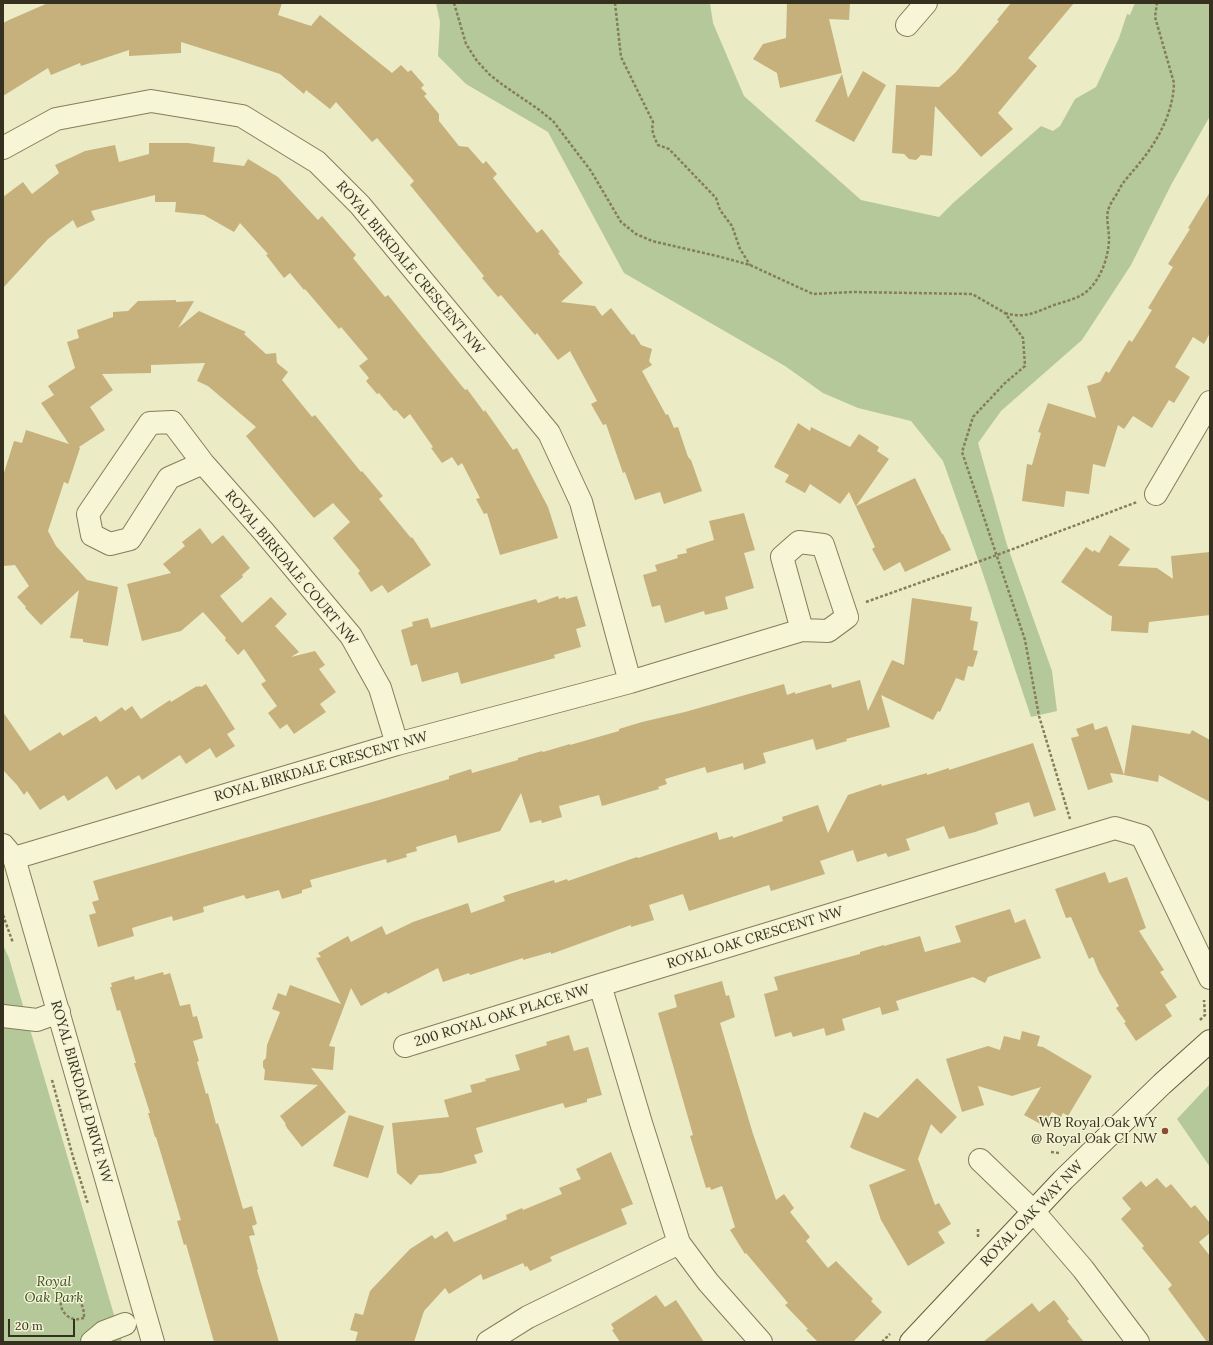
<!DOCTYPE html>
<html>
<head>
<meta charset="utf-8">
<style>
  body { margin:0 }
  #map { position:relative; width:1213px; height:1345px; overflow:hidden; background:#ebebc5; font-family:Lora,serif }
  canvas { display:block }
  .frame { position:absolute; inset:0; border:4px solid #35301f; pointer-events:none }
  .scale { position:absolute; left:8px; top:1319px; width:67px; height:18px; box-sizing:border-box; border:2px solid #35301f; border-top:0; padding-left:5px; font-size:12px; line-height:14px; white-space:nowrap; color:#35301f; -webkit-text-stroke:3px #f3f3d4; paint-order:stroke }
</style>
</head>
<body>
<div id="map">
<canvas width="1213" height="1345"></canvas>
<div class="frame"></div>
<div class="scale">20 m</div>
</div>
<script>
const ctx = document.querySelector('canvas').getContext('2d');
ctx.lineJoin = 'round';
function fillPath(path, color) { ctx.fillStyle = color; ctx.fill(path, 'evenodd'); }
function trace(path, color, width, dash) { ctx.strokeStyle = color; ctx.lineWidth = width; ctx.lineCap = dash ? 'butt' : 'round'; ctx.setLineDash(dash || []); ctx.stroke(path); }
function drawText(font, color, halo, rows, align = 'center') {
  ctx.font = font + ' Lora,serif'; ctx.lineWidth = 3; ctx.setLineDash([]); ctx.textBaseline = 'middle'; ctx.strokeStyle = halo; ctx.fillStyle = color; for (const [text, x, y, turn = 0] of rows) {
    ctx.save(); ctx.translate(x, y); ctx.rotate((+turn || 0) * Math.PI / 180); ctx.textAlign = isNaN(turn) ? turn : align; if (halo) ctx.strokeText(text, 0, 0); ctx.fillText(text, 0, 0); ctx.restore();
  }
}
const green = new Path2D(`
  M 436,3 L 710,3 L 713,23 L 744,96 L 861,200 L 939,217 L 953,203 L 1041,126 L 1053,131 L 1060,126 L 1075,99 L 1096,87 L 1119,38 L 1127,14 L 1130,15 L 1135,3 L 1210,3 L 1210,116 L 1171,185 L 1131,265 L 1082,340 L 1001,411 L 978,443 L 1007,545 L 1052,671 L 1057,711 L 1031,717 L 982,571 L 943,461 L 911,421 L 858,408 L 823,393 L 785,366 L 624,273 L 548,132 L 466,84 L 438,56 L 440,22 Z
  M 3,945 L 9,958 L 122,1342 L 3,1342 Z
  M 1210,1084 L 1210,1167 L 1177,1119 Z`);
const building = new Path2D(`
  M 48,3 L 282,3 L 278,15 L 311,26 L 320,15 L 392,73 L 401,65 L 408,72 L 411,70 L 424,85 L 421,88 L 427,94 L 424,96 L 439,114 L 439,121 L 459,146 L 468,147 L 483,164 L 486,161 L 497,174 L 493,178 L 537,233 L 542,229 L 560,252 L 558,253 L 583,283 L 561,302 L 595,306 L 602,316 L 611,308 L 632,335 L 634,334 L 641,345 L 652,349 L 649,361 L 652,365 L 642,371 L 666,415 L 668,414 L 674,428 L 678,427 L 688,457 L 691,460 L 702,491 L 664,504 L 660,492 L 635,500 L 625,472 L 623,473 L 606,424 L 603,425 L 591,404 L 597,401 L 570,351 L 558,360 L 537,333 L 535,335 L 501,295 L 498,297 L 482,278 L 484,276 L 410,185 L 414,181 L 377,138 L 372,142 L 336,102 L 330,109 L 306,90 L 304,94 L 280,74 L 235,59 L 181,42 L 181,53 L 129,56 L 129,50 L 81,66 L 80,63 L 51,75 L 48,68 L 3,96 L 3,23 L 9,20 Z
  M 787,3 L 850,3 L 849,20 L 829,19 L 842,73 L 780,88 L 777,73 L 753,59 L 763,44 L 786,38 Z
  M 1011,3 L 1074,3 L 1028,58 L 1037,66 L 998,113 L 1013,129 L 981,157 L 935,106 L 932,156 L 921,155 L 916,160 L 909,159 L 904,154 L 892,153 L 896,85 L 939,87 L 955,73 L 999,21 L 997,20 Z
  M 863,71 L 886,85 L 854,142 L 815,121 L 842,74 L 848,98 Z
  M 149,143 L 188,143 L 215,147 L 213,162 L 244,166 L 248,159 L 278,177 L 318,220 L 322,216 L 356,255 L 353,258 L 385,297 L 388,295 L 465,390 L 467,389 L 484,412 L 485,410 L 513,450 L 517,448 L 548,507 L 558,538 L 500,555 L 487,513 L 484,514 L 476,499 L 480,498 L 462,463 L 458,466 L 452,457 L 442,463 L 431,448 L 433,447 L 410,414 L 404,419 L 396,410 L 394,411 L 379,393 L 377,394 L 366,381 L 369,378 L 359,366 L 368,359 L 341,327 L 339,329 L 305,289 L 304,290 L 290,273 L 284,278 L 266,255 L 268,254 L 240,223 L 234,232 L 204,215 L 175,212 L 176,202 L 155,202 L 155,195 L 91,211 L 95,220 L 77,228 L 73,220 L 48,239 L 3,288 L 3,197 L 23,182 L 32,194 L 59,173 L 55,165 L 85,151 L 115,145 L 119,162 L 149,154 Z
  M 1210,192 L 1210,333 L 1204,344 L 1193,337 L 1175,367 L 1190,377 L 1174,403 L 1169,400 L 1152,428 L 1133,416 L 1124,429 L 1118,425 L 1105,467 L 1093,464 L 1089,494 L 1066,491 L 1064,507 L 1022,501 L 1027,464 L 1032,465 L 1041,433 L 1038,432 L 1048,403 L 1096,418 L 1087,386 L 1100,382 L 1106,371 L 1109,373 L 1129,340 L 1132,342 L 1152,310 L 1148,308 L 1173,267 L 1168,264 L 1190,229 L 1188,228 Z
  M 176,300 L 176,302 L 194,301 L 178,328 L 199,311 L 246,332 L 244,334 L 266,354 L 276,353 L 277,363 L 288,372 L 282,380 L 312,417 L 315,415 L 361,472 L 362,471 L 383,496 L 379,499 L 411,538 L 412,537 L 431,565 L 388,593 L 382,585 L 371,592 L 358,573 L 360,571 L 333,538 L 350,522 L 333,503 L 314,518 L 307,510 L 246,436 L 256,427 L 208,386 L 197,381 L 205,363 L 151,365 L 151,373 L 102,374 L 113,390 L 90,407 L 105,430 L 79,447 L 80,448 L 68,484 L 64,482 L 48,531 L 56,546 L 87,580 L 118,587 L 108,646 L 83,642 L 83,639 L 70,638 L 79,590 L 41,625 L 25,608 L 26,607 L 17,597 L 29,586 L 15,565 L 3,566 L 3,476 L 14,441 L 22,443 L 26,430 L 69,444 L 41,403 L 54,395 L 48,386 L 75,368 L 67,342 L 79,338 L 77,330 L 113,317 L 113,312 L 128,311 L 138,301 Z
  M 798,423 L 810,431 L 811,427 L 850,447 L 859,434 L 879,447 L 877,451 L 889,459 L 856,506 L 915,478 L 942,534 L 943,534 L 951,550 L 905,572 L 900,562 L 884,571 L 872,549 L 875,547 L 849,492 L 840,504 L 810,484 L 805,493 L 785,482 L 789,475 L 774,467 Z
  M 744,513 L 755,550 L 744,553 L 754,588 L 725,597 L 728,609 L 705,615 L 704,611 L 665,623 L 660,605 L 652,607 L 643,575 L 657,571 L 655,565 L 678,558 L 677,555 L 687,553 L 686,549 L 714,540 L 709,521 Z
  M 200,528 L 212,544 L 223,535 L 250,568 L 242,575 L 243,577 L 220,596 L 242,623 L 271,597 L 287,614 L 275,626 L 299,652 L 291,657 L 315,651 L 325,665 L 319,669 L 336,692 L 320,704 L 326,712 L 294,734 L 287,724 L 280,729 L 268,713 L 277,706 L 261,684 L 266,681 L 244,649 L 238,655 L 225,640 L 226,638 L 203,612 L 181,631 L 142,641 L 127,584 L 171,573 L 163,564 L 185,546 L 182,542 Z
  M 1110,535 L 1130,549 L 1118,566 L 1157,568 L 1173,579 L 1171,556 L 1210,552 L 1210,615 L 1149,622 L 1148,633 L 1111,631 L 1112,616 L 1109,615 L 1061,582 L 1086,547 L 1093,552 L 1094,550 L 1099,553 Z
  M 558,596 L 559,599 L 565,597 L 566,599 L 577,596 L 586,626 L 576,629 L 581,647 L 554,655 L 555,658 L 461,684 L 458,672 L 422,682 L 417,664 L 411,666 L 401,630 L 413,626 L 412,622 L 428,618 L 431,628 L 536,599 L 538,603 Z
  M 912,598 L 972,607 L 970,620 L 978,622 L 973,650 L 978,651 L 973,667 L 968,666 L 964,681 L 956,678 L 940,712 L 938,711 L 933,720 L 881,695 L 890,727 L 846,739 L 847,741 L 816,750 L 813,739 L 763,753 L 766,763 L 744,770 L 743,763 L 707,773 L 705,767 L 665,779 L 667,784 L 658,787 L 659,789 L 602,806 L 599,795 L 559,806 L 562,817 L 542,823 L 541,820 L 530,823 L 521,793 L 500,831 L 458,843 L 456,835 L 416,847 L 417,851 L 406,854 L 407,857 L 387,863 L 386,859 L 310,880 L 312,887 L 302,890 L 302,893 L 282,899 L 279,890 L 246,899 L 244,895 L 203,907 L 204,912 L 173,921 L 172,916 L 132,928 L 134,936 L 98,947 L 89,915 L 96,913 L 92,902 L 99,900 L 93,881 L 379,800 L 449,779 L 449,776 L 471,769 L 472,773 L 518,760 L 518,758 L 542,751 L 543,752 L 570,744 L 570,745 L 619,731 L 619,729 L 642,722 L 685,712 L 784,684 L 787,695 L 795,692 L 795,694 L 831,684 L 832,688 L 860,680 L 868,711 L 892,660 L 904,665 Z
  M 206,684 L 235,729 L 227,734 L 235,746 L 216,758 L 210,748 L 186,764 L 180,755 L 142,780 L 139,775 L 116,790 L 107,776 L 68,801 L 64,795 L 40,810 L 27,791 L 24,795 L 17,785 L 3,770 L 3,712 L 30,751 L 60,732 L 63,736 L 96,716 L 100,722 L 122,707 L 125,711 L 132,706 L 141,719 L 170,700 L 171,702 L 197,686 L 197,687 L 200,686 L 201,687 Z
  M 1093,723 L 1095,730 L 1107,726 L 1124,775 L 1110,773 L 1113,782 L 1088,790 L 1071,738 L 1079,736 L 1076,729 Z
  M 1132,725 L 1190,734 L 1192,730 L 1210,740 L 1210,802 L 1159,775 L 1158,782 L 1124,775 Z
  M 1033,743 L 1056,810 L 1034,817 L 1029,802 L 995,813 L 998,824 L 975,832 L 949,839 L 944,826 L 906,839 L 910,850 L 888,857 L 886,853 L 857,862 L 853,850 L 820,861 L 825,874 L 771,891 L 769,885 L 689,911 L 683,894 L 649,905 L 654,920 L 631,927 L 631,925 L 551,954 L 551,952 L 523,960 L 523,958 L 470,975 L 469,973 L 443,982 L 438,968 L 388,994 L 386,992 L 361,1006 L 351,988 L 329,1046 L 335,1047 L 333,1070 L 311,1068 L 346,1112 L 302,1147 L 287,1128 L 285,1124 L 286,1124 L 280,1116 L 318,1085 L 264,1080 L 265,1070 L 263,1067 L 263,1061 L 266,1058 L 267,1045 L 280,1012 L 272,1009 L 278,993 L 286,996 L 290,985 L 341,1004 L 316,958 L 321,957 L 318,953 L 348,936 L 351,942 L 382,926 L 386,935 L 413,922 L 468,903 L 471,913 L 505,901 L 503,896 L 554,880 L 555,883 L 567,879 L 568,881 L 637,857 L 638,858 L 717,832 L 719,840 L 733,836 L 733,838 L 783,821 L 782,817 L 818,805 L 828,833 L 848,795 L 881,784 L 882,786 L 927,773 L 927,775 L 949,768 L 949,770 Z
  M 1105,872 L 1109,883 L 1127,877 L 1146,928 L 1139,931 L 1164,970 L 1160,972 L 1177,997 L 1165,1005 L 1172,1016 L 1136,1041 L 1124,1023 L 1126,1022 L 1116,1008 L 1119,1006 L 1099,972 L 1093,957 L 1089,959 L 1071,917 L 1066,918 L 1055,889 Z
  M 1010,909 L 1015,923 L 1025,919 L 1041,958 L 988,977 L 985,983 L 973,977 L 896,1001 L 899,1010 L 882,1015 L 880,1007 L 842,1019 L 845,1030 L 826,1036 L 824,1028 L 793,1037 L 791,1032 L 775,1037 L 764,994 L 778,990 L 774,977 L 860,954 L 860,952 L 884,945 L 884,946 L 920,936 L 925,952 L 961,942 L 955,926 Z
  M 163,972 L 164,975 L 170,973 L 180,1006 L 190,1004 L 193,1017 L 197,1016 L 203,1038 L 193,1041 L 199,1061 L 197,1062 L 206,1094 L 208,1093 L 216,1124 L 218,1123 L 243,1209 L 252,1206 L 257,1224 L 252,1226 L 255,1235 L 249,1236 L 258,1269 L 257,1270 L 279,1342 L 214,1342 L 186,1244 L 184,1245 L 177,1221 L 181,1220 L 156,1137 L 155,1137 L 148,1113 L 150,1113 L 134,1063 L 136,1063 L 120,1010 L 117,1011 L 110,987 L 112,987 L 111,983 L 134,976 L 135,980 Z
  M 722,981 L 726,996 L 729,995 L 735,1017 L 720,1023 L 753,1134 L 776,1200 L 784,1194 L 794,1208 L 790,1212 L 810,1237 L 806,1241 L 828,1268 L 836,1261 L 873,1299 L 871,1301 L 882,1312 L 853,1342 L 818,1342 L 806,1330 L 808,1329 L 785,1305 L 788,1303 L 746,1253 L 745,1254 L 730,1230 L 735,1227 L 722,1186 L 711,1190 L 710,1187 L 706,1188 L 690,1136 L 693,1135 L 658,1013 L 677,1007 L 674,995 Z
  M 1022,1031 L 1040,1036 L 1037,1046 L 1043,1047 L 1092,1076 L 1068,1116 L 1063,1113 L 1061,1117 L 1052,1112 L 1044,1126 L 1024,1115 L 1041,1087 L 1012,1096 L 978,1086 L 984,1105 L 962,1112 L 946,1059 L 988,1046 L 1000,1050 L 1004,1036 L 1020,1040 Z
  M 569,1035 L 574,1051 L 588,1047 L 602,1095 L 587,1099 L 587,1102 L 565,1108 L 563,1103 L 476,1128 L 483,1152 L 474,1155 L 477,1163 L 441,1173 L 419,1175 L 411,1185 L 397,1173 L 392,1123 L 449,1117 L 444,1100 L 472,1092 L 470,1085 L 486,1081 L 485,1079 L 520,1070 L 515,1055 L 547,1045 L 546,1042 Z
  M 917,1078 L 957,1117 L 941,1134 L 931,1124 L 918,1159 L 935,1205 L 939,1203 L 951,1224 L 938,1232 L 945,1243 L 908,1266 L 881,1220 L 869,1185 L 906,1170 L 853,1149 L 850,1147 L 864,1112 L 878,1118 Z
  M 349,1115 L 384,1126 L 368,1178 L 333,1166 Z
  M 611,1152 L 633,1204 L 621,1209 L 627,1224 L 550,1257 L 552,1261 L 530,1271 L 527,1266 L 525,1267 L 523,1263 L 483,1280 L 481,1274 L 449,1294 L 445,1288 L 424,1311 L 414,1342 L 355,1342 L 358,1332 L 350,1330 L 355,1313 L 363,1315 L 370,1291 L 410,1249 L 432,1235 L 435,1239 L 447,1231 L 454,1242 L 507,1219 L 506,1215 L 522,1208 L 523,1210 L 562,1194 L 559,1188 L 581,1179 L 576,1169 Z
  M 1157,1178 L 1166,1188 L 1171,1184 L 1191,1208 L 1195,1205 L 1210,1223 L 1210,1233 L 1199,1242 L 1210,1256 L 1210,1342 L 1207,1342 L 1168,1289 L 1172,1285 L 1142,1248 L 1144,1246 L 1121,1219 L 1131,1209 L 1122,1198 L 1141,1181 L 1146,1187 Z
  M 656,1295 L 665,1307 L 676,1300 L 704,1342 L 620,1342 L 612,1330 L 614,1329 L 611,1324 Z
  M 1054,1300 L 1069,1319 L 1067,1321 L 1084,1342 L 983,1342 L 1032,1303 L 1039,1312 Z`);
const path = new Path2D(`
  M 454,3 L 466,44 L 477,61 L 490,75 L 503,85 L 538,109 L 553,121 L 591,171 L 621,222 L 636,234 L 652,241 L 721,257 L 750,265 L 813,294 L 854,292 L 972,294 L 1005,313 L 1023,338 L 1025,366 L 1005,383 L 973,417 L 962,452 L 1025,640 L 1039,716 L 1070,819
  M 615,3 L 621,57 L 653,122 C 651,131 654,137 658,145 L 669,149 L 716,198 L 720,210 L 732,226 L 740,249 L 750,265
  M 1005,313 C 1025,319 1036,312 1054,305 C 1063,302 1072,300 1080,296 C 1099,286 1109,258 1109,238 C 1109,230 1106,219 1108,211 C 1109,205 1115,197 1118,192 C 1122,182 1131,174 1138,165 C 1157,142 1173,114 1174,83 L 1155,17 L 1157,3
  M 866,602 L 997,555 L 1137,502
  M 3,915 L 13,943
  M 1200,1020 L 1205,1015 L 1204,1000
  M 52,1080 L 73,1157 L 88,1204
  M 1051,1152 L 1059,1153
  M 978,1229 L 978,1237
  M 84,1318 C 80,1319 75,1320 71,1318 C 65,1316 59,1307 61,1300 L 68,1296 C 81,1298 84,1306 84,1318
  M 882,1342 L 890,1334`);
const street = new Path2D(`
  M 907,25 L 926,3
  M 3,148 L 56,119 L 151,101 L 242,116 L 317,162 L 360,205 L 549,433 L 581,502 L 630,682
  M 203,463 L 169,478 L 130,539 L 110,544 L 92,535 L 88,514 L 150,423 L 172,422 L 203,463 L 264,532 L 351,636 L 380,688 L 397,744
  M 1156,494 L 1210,402
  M 3,845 L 14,858 L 153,1342
  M 14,858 L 397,744 L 630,682 L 802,630 L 828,631 L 847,617 L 823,545 L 799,542 L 782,557 L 802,630
  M 3,1016 L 37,1020 L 59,1012
  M 405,1046 L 600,985
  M 980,1160 L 1034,1212 L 1083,1269 L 1138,1342
  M 92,1342 L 104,1332 L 125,1324
  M 488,1342 L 528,1317 L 679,1243
  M 761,1342 L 708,1282 L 679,1243 L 641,1123 L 600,985 L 1115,828 L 1142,836 L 1210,978`);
const secondary = new Path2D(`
  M 911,1342 L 1063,1180 L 1162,1084 L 1210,1041`);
const markers = [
  [1165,1131,4,"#8f4b30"]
];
const streetNames = [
  ["ROYAL BIRKDALE CRESCENT NW",410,268,50],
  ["ROYAL BIRKDALE COURT NW",291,568,50],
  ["ROYAL BIRKDALE CRESCENT NW",321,767,-16],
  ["ROYAL OAK CRESCENT NW",755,938,-17],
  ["200 ROYAL OAK PLACE NW",502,1016,-17],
  ["ROYAL BIRKDALE DRIVE NW",81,1092,74],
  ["ROYAL OAK WAY NW",1032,1214,-46]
];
const poiNames = [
  ["WB Royal Oak WY",1157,1123],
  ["@ Royal Oak CI NW",1157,1139]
];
const parkNames = [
  ["Royal",54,1282],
  ["Oak Park",54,1298]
];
fillPath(green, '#b5c899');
fillPath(building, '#c6b17d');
trace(street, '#847d5c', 24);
trace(secondary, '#665e3f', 24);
trace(path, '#847d5c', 2.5, [3, 2]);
trace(street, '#f6f6d7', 22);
trace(secondary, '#f6f6d7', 22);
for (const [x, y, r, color] of markers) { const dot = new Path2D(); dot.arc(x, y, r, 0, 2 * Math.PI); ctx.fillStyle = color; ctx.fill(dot); trace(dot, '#f3f3d4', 1.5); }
drawText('14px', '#35301f', '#f3f3d4', streetNames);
drawText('14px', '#35301f', '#f3f3d4', poiNames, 'right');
drawText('italic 14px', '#3a5027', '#f3f3d4', parkNames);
</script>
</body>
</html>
